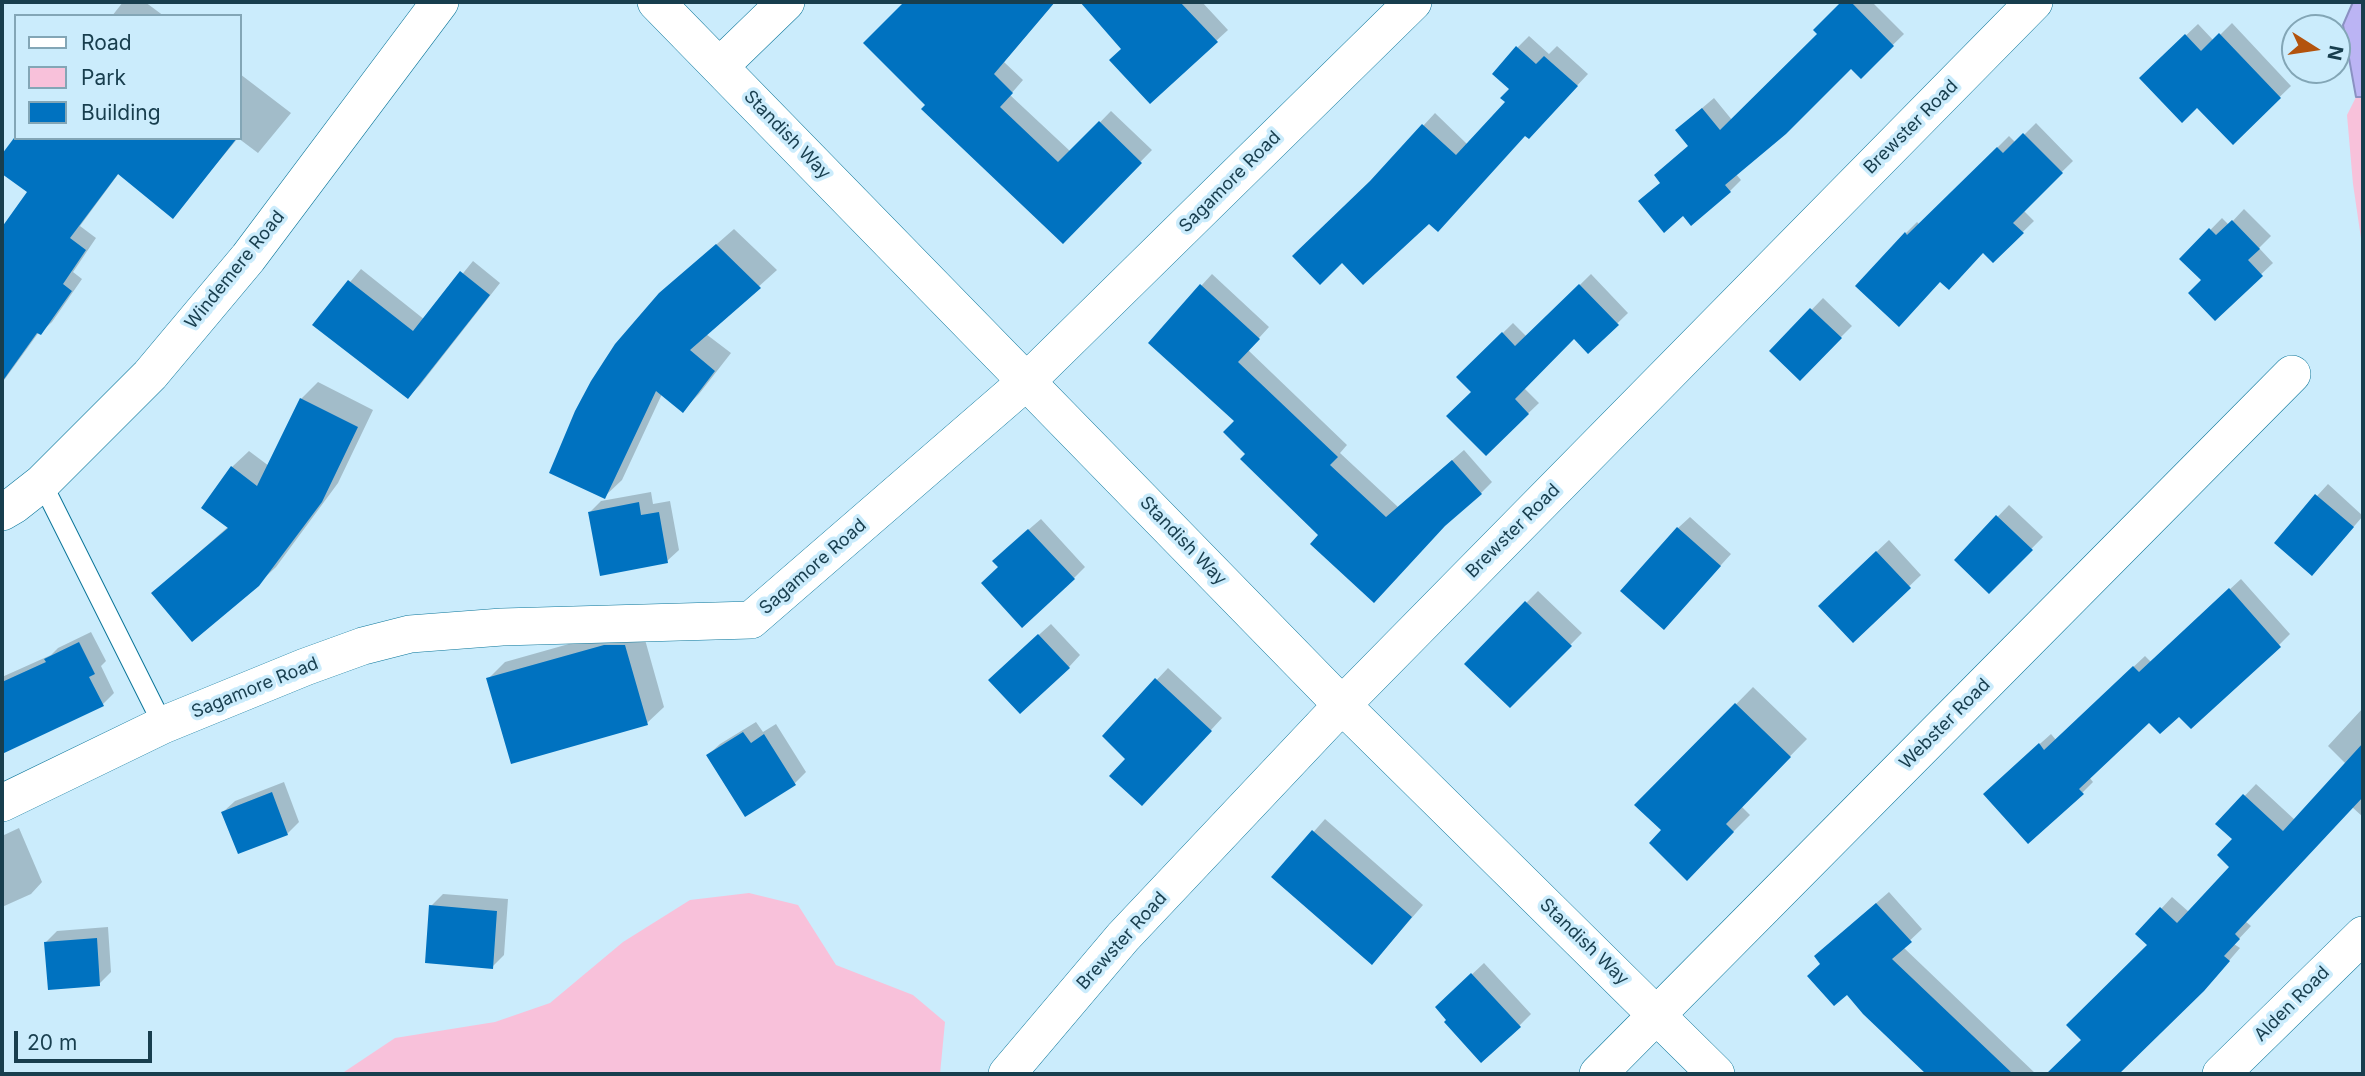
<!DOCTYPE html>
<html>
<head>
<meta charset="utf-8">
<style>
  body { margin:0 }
  #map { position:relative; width:2365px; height:1076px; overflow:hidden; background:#cbecfc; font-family:Inter,sans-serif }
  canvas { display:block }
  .frame { position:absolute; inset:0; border:4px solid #183e4e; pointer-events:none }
  .legend { position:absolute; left:14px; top:14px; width:228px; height:126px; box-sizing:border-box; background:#cbecfc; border:2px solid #83a6b6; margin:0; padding:9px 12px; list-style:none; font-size:21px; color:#183e4e }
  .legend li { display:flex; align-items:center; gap:14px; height:35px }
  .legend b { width:35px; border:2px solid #83a6b6 }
  .north { position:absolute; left:2281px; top:14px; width:70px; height:70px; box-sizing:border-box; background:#cbecfc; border:2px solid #83a6b6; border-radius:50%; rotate:102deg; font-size:19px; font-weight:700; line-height:28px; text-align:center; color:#183e4e }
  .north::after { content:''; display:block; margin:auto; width:24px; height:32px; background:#b3530d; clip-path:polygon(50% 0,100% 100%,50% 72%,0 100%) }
  .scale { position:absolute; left:14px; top:1031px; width:138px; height:32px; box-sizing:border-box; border:4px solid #183e4e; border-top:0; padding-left:9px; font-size:21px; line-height:24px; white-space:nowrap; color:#183e4e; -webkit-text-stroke:5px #cbecfc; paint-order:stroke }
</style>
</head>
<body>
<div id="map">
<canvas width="2365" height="1076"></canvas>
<div class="frame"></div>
<ul class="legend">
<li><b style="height:9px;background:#fff"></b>Road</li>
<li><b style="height:19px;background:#f8c1da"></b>Park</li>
<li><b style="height:19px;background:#0072c0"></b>Building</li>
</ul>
<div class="north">N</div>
<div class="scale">20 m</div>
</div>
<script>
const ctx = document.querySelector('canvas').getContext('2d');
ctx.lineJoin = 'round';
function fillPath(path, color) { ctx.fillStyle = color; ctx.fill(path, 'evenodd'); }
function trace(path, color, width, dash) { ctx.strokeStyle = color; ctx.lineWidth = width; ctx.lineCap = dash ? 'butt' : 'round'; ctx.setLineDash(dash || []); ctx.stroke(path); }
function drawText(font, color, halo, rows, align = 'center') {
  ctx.font = font + ' Inter,sans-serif'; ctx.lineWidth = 7; ctx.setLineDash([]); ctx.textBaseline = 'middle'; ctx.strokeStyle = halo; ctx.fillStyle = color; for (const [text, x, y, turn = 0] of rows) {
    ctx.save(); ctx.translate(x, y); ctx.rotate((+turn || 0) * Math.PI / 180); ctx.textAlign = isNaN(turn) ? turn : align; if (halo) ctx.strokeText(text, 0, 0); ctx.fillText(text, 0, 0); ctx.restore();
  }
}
const green = new Path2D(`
  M 2356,97 L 2363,97 L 2363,252 L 2353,184 L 2347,115 Z
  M 749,893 L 798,905 L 836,965 L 913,995 L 945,1022 L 940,1074 L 341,1074 L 395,1038 L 495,1022 L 550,1003 L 623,942 L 690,900 Z`);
const water = new Path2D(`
  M 2353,2 L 2363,2 L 2363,97 L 2356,97 L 2343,25 Z`);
const shadow = new Path2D(`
  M 123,2 L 145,2 L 164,16 L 112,16 Z
  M 907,2 L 1055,2 L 1004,62 L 1023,80 L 1010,95 L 1071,152 L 1111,111 L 1152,150 L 1063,241 L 865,43 Z
  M 1082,2 L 1151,2 L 1161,14 L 1174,2 L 1202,2 L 1228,30 L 1216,41 L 1123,49 Z
  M 1844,2 L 1872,2 L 1904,34 L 1861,76 L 1851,66 L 1735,173 L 1741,180 L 1730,191 L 1661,182 L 1690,145 L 1688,120 L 1714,98 L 1732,120 L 1819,34 L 1815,30 Z
  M 2232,23 L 2291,86 L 2233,142 L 2197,105 L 2141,78 L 2198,24 L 2214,41 Z
  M 1529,36 L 1549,54 L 1557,46 L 1588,74 L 1540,125 L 1525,134 L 1449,218 L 1375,178 L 1435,113 L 1468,145 L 1508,102 L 1518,47 Z
  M 240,74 L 291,113 L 258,153 L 238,138 Z
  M 2036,123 L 2073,161 L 2023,210 L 2034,221 L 1993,261 L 1984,251 L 1941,280 L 1910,313 L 1906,233 L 1917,222 L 1920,225 L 2009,136 L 2016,143 Z
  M 16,138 L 238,138 L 173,216 L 119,173 L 80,226 L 96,238 L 73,272 L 82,279 L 52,322 L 40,333 L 39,332 L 2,383 L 2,281 L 13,265 L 2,257 L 2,230 L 30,192 L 2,172 L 2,157 Z
  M 2244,209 L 2271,236 L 2259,248 L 2273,263 L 2215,318 L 2203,280 L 2182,259 L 2222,218 L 2229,225 Z
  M 734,229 L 777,270 L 706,334 L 731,353 L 699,394 L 683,410 L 662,394 L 622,480 L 605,496 L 660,294 Z
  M 473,261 L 500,283 L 420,385 L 408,397 L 315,324 L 361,269 L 425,320 Z
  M 1212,274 L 1269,327 L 1248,350 L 1347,445 L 1340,453 L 1398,507 L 1464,450 L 1492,482 L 1481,493 L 1320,535 L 1248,454 L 1236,421 L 1150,342 Z
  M 1591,274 L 1628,313 L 1588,352 L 1574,337 L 1524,388 L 1539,403 L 1486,454 L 1473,392 L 1458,377 L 1513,323 L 1527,337 Z
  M 1823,298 L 1852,326 L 1800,378 L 1772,351 Z
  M 318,382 L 373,410 L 338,483 L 276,567 L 258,584 L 153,593 L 229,526 L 232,467 L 249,451 L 269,466 L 301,399 Z
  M 2328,484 L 2363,516 L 2323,562 L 2317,496 Z
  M 651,492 L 653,504 L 670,501 L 679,550 L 667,561 L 589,513 L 601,501 Z
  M 2009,505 L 2043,537 L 1989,592 L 1956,560 Z
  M 1690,517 L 1731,554 L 1675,616 L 1678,528 Z
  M 1041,519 L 1085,567 L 1074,578 L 1000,567 L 1006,549 Z
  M 1889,540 L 1921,575 L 1853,640 L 1832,594 Z
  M 2241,579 L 2290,634 L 2279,645 L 2179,714 L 2149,720 L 2089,777 L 2093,782 L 2082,793 L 1996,783 L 2051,734 L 2056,740 L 2145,656 L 2151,662 Z
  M 1538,591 L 1582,633 L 1510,706 L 1466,664 Z
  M 1051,624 L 1080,655 L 1069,667 L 1002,668 Z
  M 622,629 L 642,629 L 664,707 L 647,723 L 488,679 L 505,662 Z
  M 91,632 L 106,661 L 101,666 L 114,693 L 103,704 L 5,751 L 2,743 L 2,677 L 51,655 L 58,648 Z
  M 1168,668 L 1222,718 L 1153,793 L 1128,758 L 1104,736 Z
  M 1753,687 L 1807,739 L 1741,806 L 1750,815 L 1687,878 L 1663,830 L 1637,805 Z
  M 2363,708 L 2363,817 L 2352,807 L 2245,921 L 2251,926 L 2234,944 L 2240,948 L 2215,977 L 2106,1074 L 2048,1074 L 2084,1040 L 2149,945 L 2161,909 L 2172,897 L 2189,912 L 2231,867 L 2234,839 L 2218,824 L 2256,784 L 2295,820 L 2346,764 L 2328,746 Z
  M 756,722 L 763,732 L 776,724 L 806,772 L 795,783 L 708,755 L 720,744 Z
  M 284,782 L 299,822 L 287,834 L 223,812 L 235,801 Z
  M 1325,819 L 1423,905 L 1383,951 L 1274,877 Z
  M 19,828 L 42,882 L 31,894 L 2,907 L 2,836 Z
  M 1889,892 L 1922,929 L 1903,947 L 2036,1074 L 1929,1074 L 1864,1013 L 1822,963 L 1828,945 Z
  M 443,894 L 508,899 L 504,955 L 492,967 L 431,906 Z
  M 108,927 L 111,972 L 99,984 L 46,942 L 57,931 Z
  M 1484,963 L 1531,1014 L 1519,1026 L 1449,996 Z`);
const building = new Path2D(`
  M 904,2 L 1055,2 L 994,74 L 1013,93 L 1000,107 L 1058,162 L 1099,121 L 1142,163 L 1063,244 L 921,109 L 925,105 L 863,43 Z
  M 1080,2 L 1180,2 L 1218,42 L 1150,104 L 1109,60 L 1121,49 Z
  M 1841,2 L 1851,2 L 1894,46 L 1861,79 L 1851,69 L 1786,134 L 1725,185 L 1731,192 L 1691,226 L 1683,216 L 1664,233 L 1638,201 L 1660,183 L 1654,175 L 1688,146 L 1675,130 L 1702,108 L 1720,130 L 1817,34 L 1813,30 Z
  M 2219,33 L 2281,98 L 2233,145 L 2197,108 L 2182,123 L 2139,78 L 2185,34 L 2201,51 Z
  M 1516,46 L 1536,64 L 1544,56 L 1578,86 L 1529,139 L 1525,136 L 1438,232 L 1429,224 L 1363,285 L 1342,263 L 1320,285 L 1292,256 L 1370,181 L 1422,124 L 1456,155 L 1505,102 L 1500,98 L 1509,89 L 1492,74 Z
  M 2023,133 L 2063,173 L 2013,223 L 2024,233 L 1993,263 L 1983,253 L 1949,290 L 1940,282 L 1899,327 L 1855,286 L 1905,232 L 1907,235 L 1997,147 L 2003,153 Z
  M 14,138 L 237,138 L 173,219 L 118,174 L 70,238 L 86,250 L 63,284 L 72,291 L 41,335 L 37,333 L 2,382 L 2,227 L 27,192 L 2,174 L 2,154 Z
  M 2232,220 L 2260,249 L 2248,260 L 2263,276 L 2215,321 L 2188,293 L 2201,280 L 2179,259 L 2209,228 L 2216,235 Z
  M 716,244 L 761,288 L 690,350 L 715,371 L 683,413 L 656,391 L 605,499 L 549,473 L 575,411 L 591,381 L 615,344 L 659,293 Z
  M 460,271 L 490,295 L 408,399 L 312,325 L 348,280 L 413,331 Z
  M 1200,284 L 1260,339 L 1238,362 L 1338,457 L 1330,465 L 1386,517 L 1452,460 L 1482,494 L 1445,526 L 1374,603 L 1310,544 L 1318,535 L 1240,459 L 1245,454 L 1223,432 L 1234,421 L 1148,343 Z
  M 1579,284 L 1619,325 L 1588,354 L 1574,339 L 1515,399 L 1529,414 L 1486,456 L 1446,416 L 1471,392 L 1456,377 L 1502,332 L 1515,346 Z
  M 1810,308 L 1842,338 L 1800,381 L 1769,351 Z
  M 300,398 L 358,427 L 322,502 L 259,586 L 192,642 L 151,593 L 228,528 L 201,508 L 231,466 L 257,486 Z
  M 2315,494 L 2354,527 L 2312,576 L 2274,543 Z
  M 639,502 L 641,515 L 659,512 L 668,563 L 600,576 L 588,512 Z
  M 1996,515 L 2033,550 L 1989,594 L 1954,560 Z
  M 1677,527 L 1721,566 L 1664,630 L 1620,591 Z
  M 1028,529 L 1075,579 L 1022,628 L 981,583 L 998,567 L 992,561 Z
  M 1876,551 L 1911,588 L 1853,643 L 1818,606 Z
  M 2229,588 L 2281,647 L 2191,729 L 2179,717 L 2160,734 L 2149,723 L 2079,789 L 2084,794 L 2028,844 L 1983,794 L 2039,743 L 2044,750 L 2133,666 L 2139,672 Z
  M 1525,601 L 1572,646 L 1510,708 L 1464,664 Z
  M 1038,634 L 1070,668 L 1020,714 L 988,680 Z
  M 79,642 L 95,674 L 89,677 L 104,706 L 2,754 L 2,682 L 46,662 L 44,659 Z
  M 604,645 L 625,645 L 648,725 L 511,764 L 486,678 Z
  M 1155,678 L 1212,731 L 1142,806 L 1109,776 L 1125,759 L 1102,736 Z
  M 1735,703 L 1791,757 L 1726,824 L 1734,832 L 1687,881 L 1649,843 L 1661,830 L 1634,805 Z
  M 743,732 L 751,743 L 764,734 L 796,785 L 745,817 L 706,755 Z
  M 2363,743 L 2363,797 L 2235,934 L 2240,939 L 2224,956 L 2230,961 L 2204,991 L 2119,1074 L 2046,1074 L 2081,1040 L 2066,1025 L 2147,945 L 2135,934 L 2160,907 L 2177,923 L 2229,867 L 2217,855 L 2232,839 L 2215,824 L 2243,794 L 2283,831 Z
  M 272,792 L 288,835 L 238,854 L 221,812 Z
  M 1312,830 L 1412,917 L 1372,965 L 1271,877 Z
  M 1876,903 L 1912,942 L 1892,959 L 2013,1074 L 1926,1074 L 1863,1014 L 1847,995 L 1834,1006 L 1807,976 L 1820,964 L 1814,956 Z
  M 429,905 L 497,911 L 493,969 L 425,963 Z
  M 97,938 L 100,986 L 48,990 L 44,942 Z
  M 1471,973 L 1521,1027 L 1481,1063 L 1444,1022 L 1446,1020 L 1435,1007 Z`);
const lane = new Path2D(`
  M 42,483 L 163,725`);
const street = new Path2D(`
  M 656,2 L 1342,705 L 1716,1074
  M 720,66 L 786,2
  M 2,512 L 14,505 L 42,483 L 150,375 L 248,258 L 440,2
  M 2,803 L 163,725 L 305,667 L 363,646 L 410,634 L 502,627 L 751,620 L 1027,381 L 1413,2
  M 1007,1074 L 1123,937 L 1342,705 L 2034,2
  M 1598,1074 L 2292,374
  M 2221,1074 L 2363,935`);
const streetNames = [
  ["Brewster Road",1911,127,-45],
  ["Standish Way",787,135,46],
  ["Sagamore Road",1230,182,-45],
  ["Windemere Road",235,270,-51],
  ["Brewster Road",1513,531,-45],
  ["Standish Way",1183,541,46],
  ["Sagamore Road",813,567,-41],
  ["Sagamore Road",255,688,-22],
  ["Webster Road",1945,724,-45],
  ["Brewster Road",1122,941,-48],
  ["Standish Way",1584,942,44],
  ["Alden Road",2292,1004,-45]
];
fillPath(green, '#f8c1da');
fillPath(water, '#bbb4f4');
trace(water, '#8a91c2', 2);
fillPath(shadow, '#0003');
fillPath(building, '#0072c0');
trace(lane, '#0b769a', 21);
trace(street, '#0b769a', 38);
trace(lane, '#fff', 19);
trace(street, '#fff', 37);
drawText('18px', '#183e4e', '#cbecfc', streetNames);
</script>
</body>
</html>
